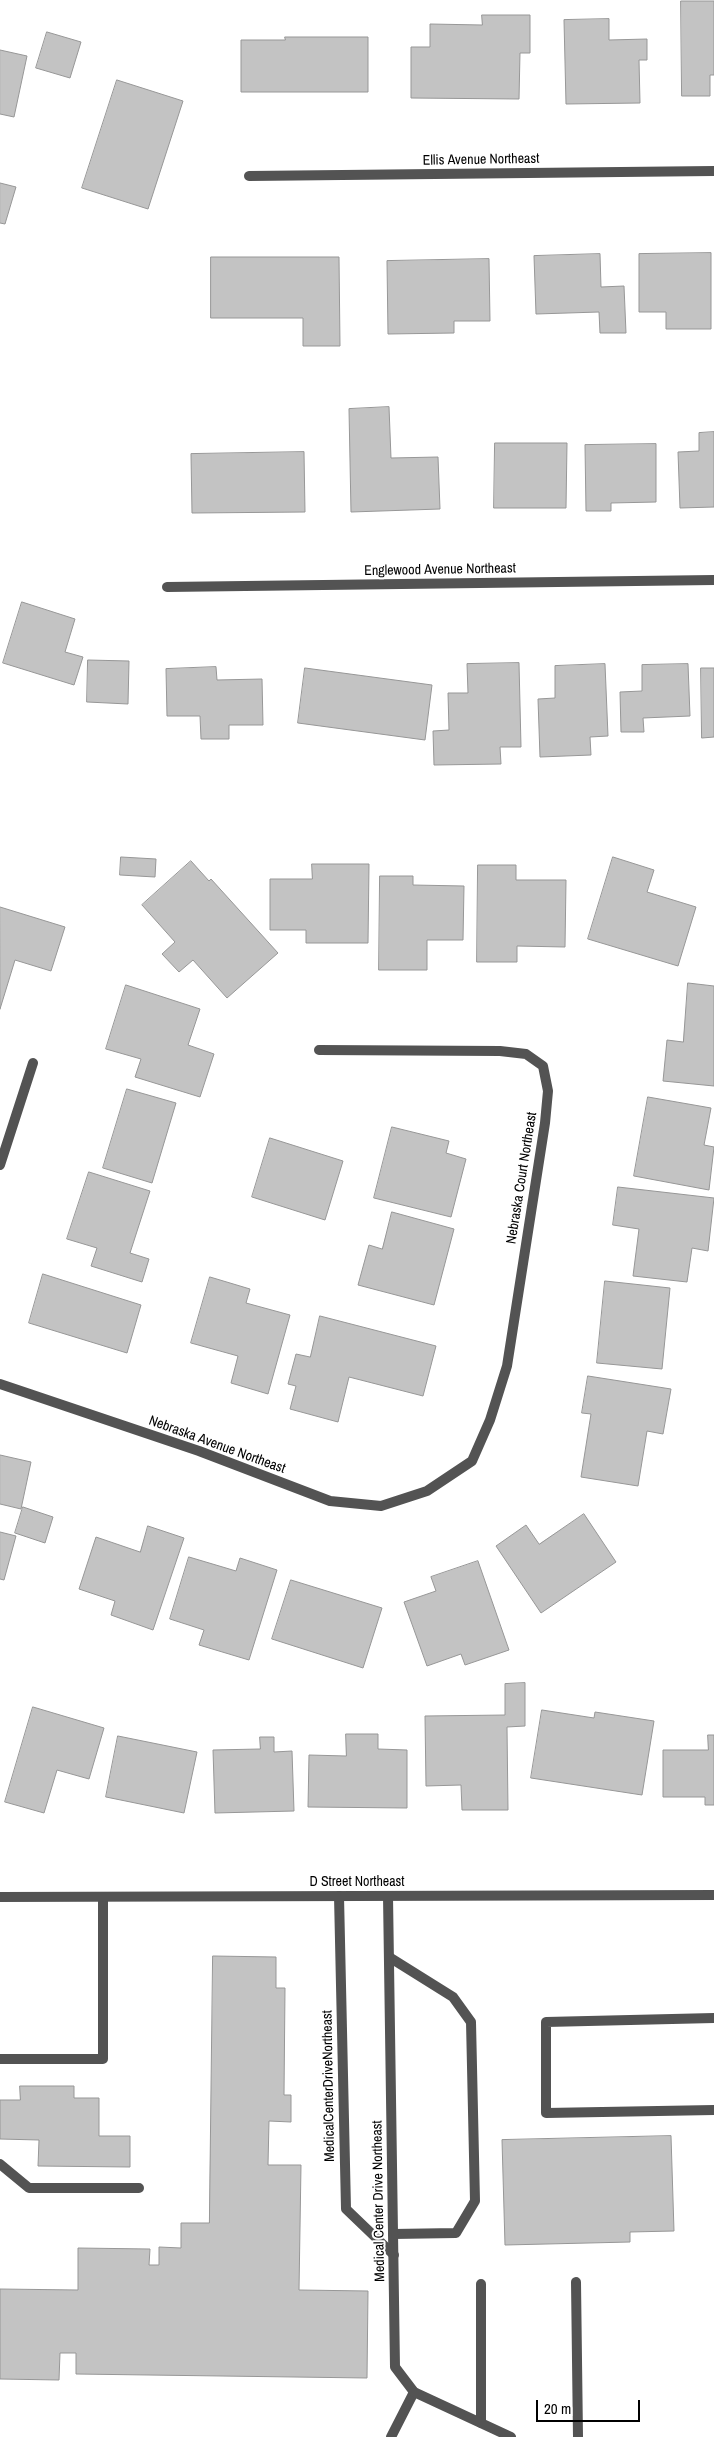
<!DOCTYPE html>
<html>
<head>
<meta charset="utf-8">
<style>
  body { margin:0 }
  #map { position:relative; width:714px; height:2437px; overflow:hidden; background:#fff; font-family:"Archivo Narrow",sans-serif }
  canvas { display:block }
  .scale { position:absolute; left:536px; top:2400px; width:104px; height:22px; box-sizing:border-box; border:2px solid #000; border-top:0; padding-left:6px; font-size:15px; line-height:18px; white-space:nowrap; color:#000; -webkit-text-stroke:4px #fff; paint-order:stroke }
</style>
</head>
<body>
<div id="map">
<canvas width="714" height="2437"></canvas>
<div class="scale">20 m</div>
</div>
<script>
const ctx = document.querySelector('canvas').getContext('2d');
ctx.lineJoin = 'round';
function fillPath(path, color) { ctx.fillStyle = color; ctx.fill(path, 'evenodd'); }
function trace(path, color, width, dash) { ctx.strokeStyle = color; ctx.lineWidth = width; ctx.lineCap = dash ? 'butt' : 'round'; ctx.setLineDash(dash || []); ctx.stroke(path); }
function drawText(font, color, halo, rows, align = 'center') {
  ctx.font = font + ' "Archivo Narrow",sans-serif'; ctx.lineWidth = 4; ctx.setLineDash([]); ctx.textBaseline = 'middle'; ctx.strokeStyle = halo; ctx.fillStyle = color; for (const [text, x, y, turn = 0] of rows) {
    ctx.save(); ctx.translate(x, y); ctx.rotate((+turn || 0) * Math.PI / 180); ctx.textAlign = isNaN(turn) ? turn : align; if (halo) ctx.strokeText(text, 0, 0); ctx.fillText(text, 0, 0); ctx.restore();
  }
}
const building = new Path2D(`
  M 681,1 L 714,1 L 714,75 L 710,75 L 710,96 L 682,96 Z
  M 482,15 L 530,15 L 530,53 L 520,53 L 519,99 L 411,98 L 411,47 L 430,47 L 430,24 L 482,25 Z
  M 609,19 L 609,40 L 647,39 L 647,60 L 639,60 L 640,103 L 566,104 L 564,20 Z
  M 47,32 L 81,42 L 70,78 L 36,68 Z
  M 285,37 L 368,37 L 368,92 L 241,92 L 241,40 L 285,40 Z
  M 0,50 L 27,56 L 14,117 L 0,114 Z
  M 117,80 L 183,101 L 148,209 L 82,188 Z
  M 0,183 L 16,187 L 5,224 L 0,223 Z
  M 711,253 L 711,329 L 666,329 L 666,312 L 639,312 L 639,254 Z
  M 600,254 L 601,287 L 624,286 L 626,333 L 600,333 L 599,312 L 536,314 L 534,256 Z
  M 211,257 L 339,257 L 340,346 L 303,346 L 303,318 L 211,318 Z
  M 489,259 L 490,321 L 454,321 L 454,333 L 388,334 L 387,261 Z
  M 389,407 L 391,458 L 438,457 L 440,509 L 351,512 L 349,409 Z
  M 714,432 L 714,507 L 680,508 L 678,452 L 699,451 L 699,433 Z
  M 495,443 L 567,443 L 566,508 L 494,508 Z
  M 656,444 L 656,502 L 611,503 L 611,511 L 586,511 L 585,445 Z
  M 304,452 L 305,512 L 192,513 L 191,454 Z
  M 22,602 L 75,619 L 65,652 L 83,657 L 74,685 L 3,663 Z
  M 88,660 L 129,661 L 128,704 L 87,702 Z
  M 519,663 L 521,747 L 500,747 L 501,764 L 434,765 L 433,731 L 449,730 L 448,693 L 468,693 L 467,664 Z
  M 605,664 L 608,736 L 590,737 L 591,755 L 540,757 L 538,699 L 555,698 L 555,666 Z
  M 688,664 L 690,716 L 643,718 L 644,732 L 621,732 L 620,692 L 642,691 L 642,665 Z
  M 216,667 L 217,680 L 262,679 L 263,725 L 229,725 L 229,739 L 201,739 L 200,716 L 167,716 L 166,669 Z
  M 305,668 L 432,685 L 425,740 L 298,723 Z
  M 701,668 L 714,668 L 714,737 L 702,738 Z
  M 121,857 L 156,859 L 155,877 L 120,875 Z
  M 613,857 L 654,870 L 647,892 L 696,907 L 678,966 L 588,939 Z
  M 191,861 L 209,881 L 211,879 L 278,953 L 227,998 L 193,960 L 179,972 L 162,954 L 175,942 L 142,905 Z
  M 312,864 L 369,864 L 368,943 L 306,943 L 306,930 L 270,930 L 270,879 L 312,879 Z
  M 478,865 L 516,865 L 516,880 L 566,880 L 565,947 L 517,946 L 517,962 L 477,962 Z
  M 380,876 L 413,876 L 413,885 L 464,886 L 463,940 L 427,940 L 427,970 L 379,970 Z
  M 0,907 L 65,927 L 51,971 L 15,960 L 0,1009 Z
  M 688,983 L 714,986 L 714,1086 L 663,1081 L 667,1040 L 683,1042 Z
  M 126,985 L 200,1009 L 188,1045 L 214,1054 L 200,1097 L 135,1077 L 141,1059 L 106,1049 Z
  M 127,1089 L 176,1103 L 152,1183 L 103,1168 Z
  M 648,1097 L 711,1108 L 704,1145 L 714,1147 L 709,1190 L 634,1176 Z
  M 392,1127 L 449,1141 L 446,1153 L 466,1159 L 451,1217 L 374,1198 Z
  M 270,1138 L 343,1161 L 325,1220 L 252,1197 Z
  M 89,1172 L 150,1191 L 130,1253 L 149,1259 L 142,1282 L 91,1266 L 97,1248 L 67,1239 Z
  M 618,1187 L 714,1198 L 708,1251 L 692,1248 L 687,1282 L 633,1276 L 639,1229 L 613,1225 Z
  M 392,1212 L 454,1229 L 434,1305 L 358,1285 L 369,1245 L 382,1249 Z
  M 43,1274 L 141,1305 L 127,1353 L 29,1323 Z
  M 210,1277 L 250,1289 L 246,1303 L 290,1315 L 268,1394 L 231,1383 L 238,1356 L 191,1343 Z
  M 605,1281 L 670,1288 L 662,1369 L 597,1363 Z
  M 320,1316 L 436,1346 L 423,1396 L 349,1377 L 338,1422 L 290,1409 L 296,1386 L 288,1384 L 296,1354 L 310,1357 Z
  M 588,1376 L 671,1389 L 663,1434 L 647,1431 L 638,1486 L 581,1477 L 591,1414 L 582,1413 Z
  M 0,1455 L 31,1462 L 21,1509 L 0,1504 Z
  M 23,1507 L 53,1517 L 45,1543 L 15,1533 Z
  M 584,1514 L 616,1562 L 541,1613 L 496,1546 L 526,1525 L 539,1544 Z
  M 148,1526 L 184,1538 L 153,1630 L 111,1615 L 115,1601 L 79,1589 L 96,1537 L 140,1552 Z
  M 0,1532 L 16,1536 L 4,1580 L 0,1579 Z
  M 189,1557 L 236,1571 L 240,1558 L 277,1570 L 249,1660 L 199,1645 L 204,1630 L 170,1619 Z
  M 478,1561 L 509,1650 L 465,1665 L 461,1654 L 427,1666 L 404,1602 L 436,1591 L 431,1577 Z
  M 291,1580 L 382,1608 L 363,1668 L 272,1639 Z
  M 525,1683 L 525,1726 L 507,1727 L 508,1810 L 462,1810 L 461,1785 L 426,1786 L 425,1716 L 505,1715 L 505,1684 Z
  M 33,1707 L 104,1728 L 89,1779 L 57,1770 L 44,1813 L 5,1802 Z
  M 542,1710 L 594,1718 L 595,1712 L 654,1721 L 642,1795 L 531,1778 Z
  M 346,1734 L 378,1734 L 378,1749 L 407,1750 L 407,1808 L 308,1807 L 309,1755 L 346,1756 Z
  M 708,1735 L 714,1735 L 714,1805 L 705,1805 L 705,1797 L 663,1797 L 663,1750 L 708,1750 Z
  M 118,1736 L 197,1752 L 184,1813 L 106,1797 Z
  M 260,1737 L 274,1737 L 274,1752 L 292,1751 L 294,1811 L 215,1813 L 213,1750 L 260,1749 Z
  M 213,1956 L 276,1957 L 276,1988 L 285,1988 L 284,2095 L 291,2095 L 291,2122 L 269,2121 L 268,2165 L 301,2165 L 299,2290 L 368,2291 L 367,2378 L 76,2374 L 76,2353 L 60,2353 L 59,2380 L 0,2379 L 0,2289 L 78,2290 L 78,2248 L 150,2249 L 149,2265 L 159,2265 L 159,2247 L 181,2248 L 181,2223 L 209,2223 Z
  M 20,2086 L 74,2086 L 74,2098 L 99,2098 L 99,2136 L 130,2136 L 130,2167 L 38,2166 L 39,2140 L 0,2139 L 0,2100 L 20,2100 Z
  M 671,2136 L 674,2231 L 630,2232 L 630,2242 L 505,2245 L 502,2140 Z`);
const service = new Path2D(`
  M 339,1896 L 346,2209 L 394,2255
  M 389,1957 L 453,1997 L 471,2022 L 475,2201 L 456,2233 L 393,2234
  M 714,2018 L 546,2022 L 546,2113 L 714,2110
  M 0,2059 L 103,2059 L 103,1897
  M 0,2164 L 29,2188 L 139,2188
  M 576,2282 L 578,2437
  M 481,2423 L 481,2284
  M 391,2437 L 414,2392`);
const minor = new Path2D(`
  M 249,176 L 714,171
  M 167,587 L 714,580
  M 0,1165 L 33,1063
  M 0,1384 L 199,1451 L 330,1501 L 381,1506 L 427,1491 L 472,1461 L 490,1420 L 507,1366 L 545,1123 L 548,1091 L 543,1066 L 526,1054 L 500,1051 L 319,1050
  M 388,1896 L 395,2367 L 414,2392 L 511,2437`);
const tertiary = new Path2D(`
  M 0,1897 L 714,1895`);
const streetNames = [
  ["Ellis Avenue Northeast",481,160,-1],
  ["Englewood Avenue Northeast",440,570,-1],
  ["Nebraska Court Northeast",522,1178,-81],
  ["Nebraska Avenue Northeast",217,1445,20],
  ["D Street Northeast",357,1882],
  ["MedicalCenterDriveNortheast",329,2086,-91],
  ["Medical Center Drive Northeast",379,2201,-91]
];
fillPath(building, '#c3c3c3');
trace(building, '#979797', 1);
trace(service, '#535353', 10);
trace(minor, '#535353', 10);
trace(tertiary, '#535353', 10);
drawText('14px', '#000', '#fff', streetNames);
</script>
</body>
</html>
